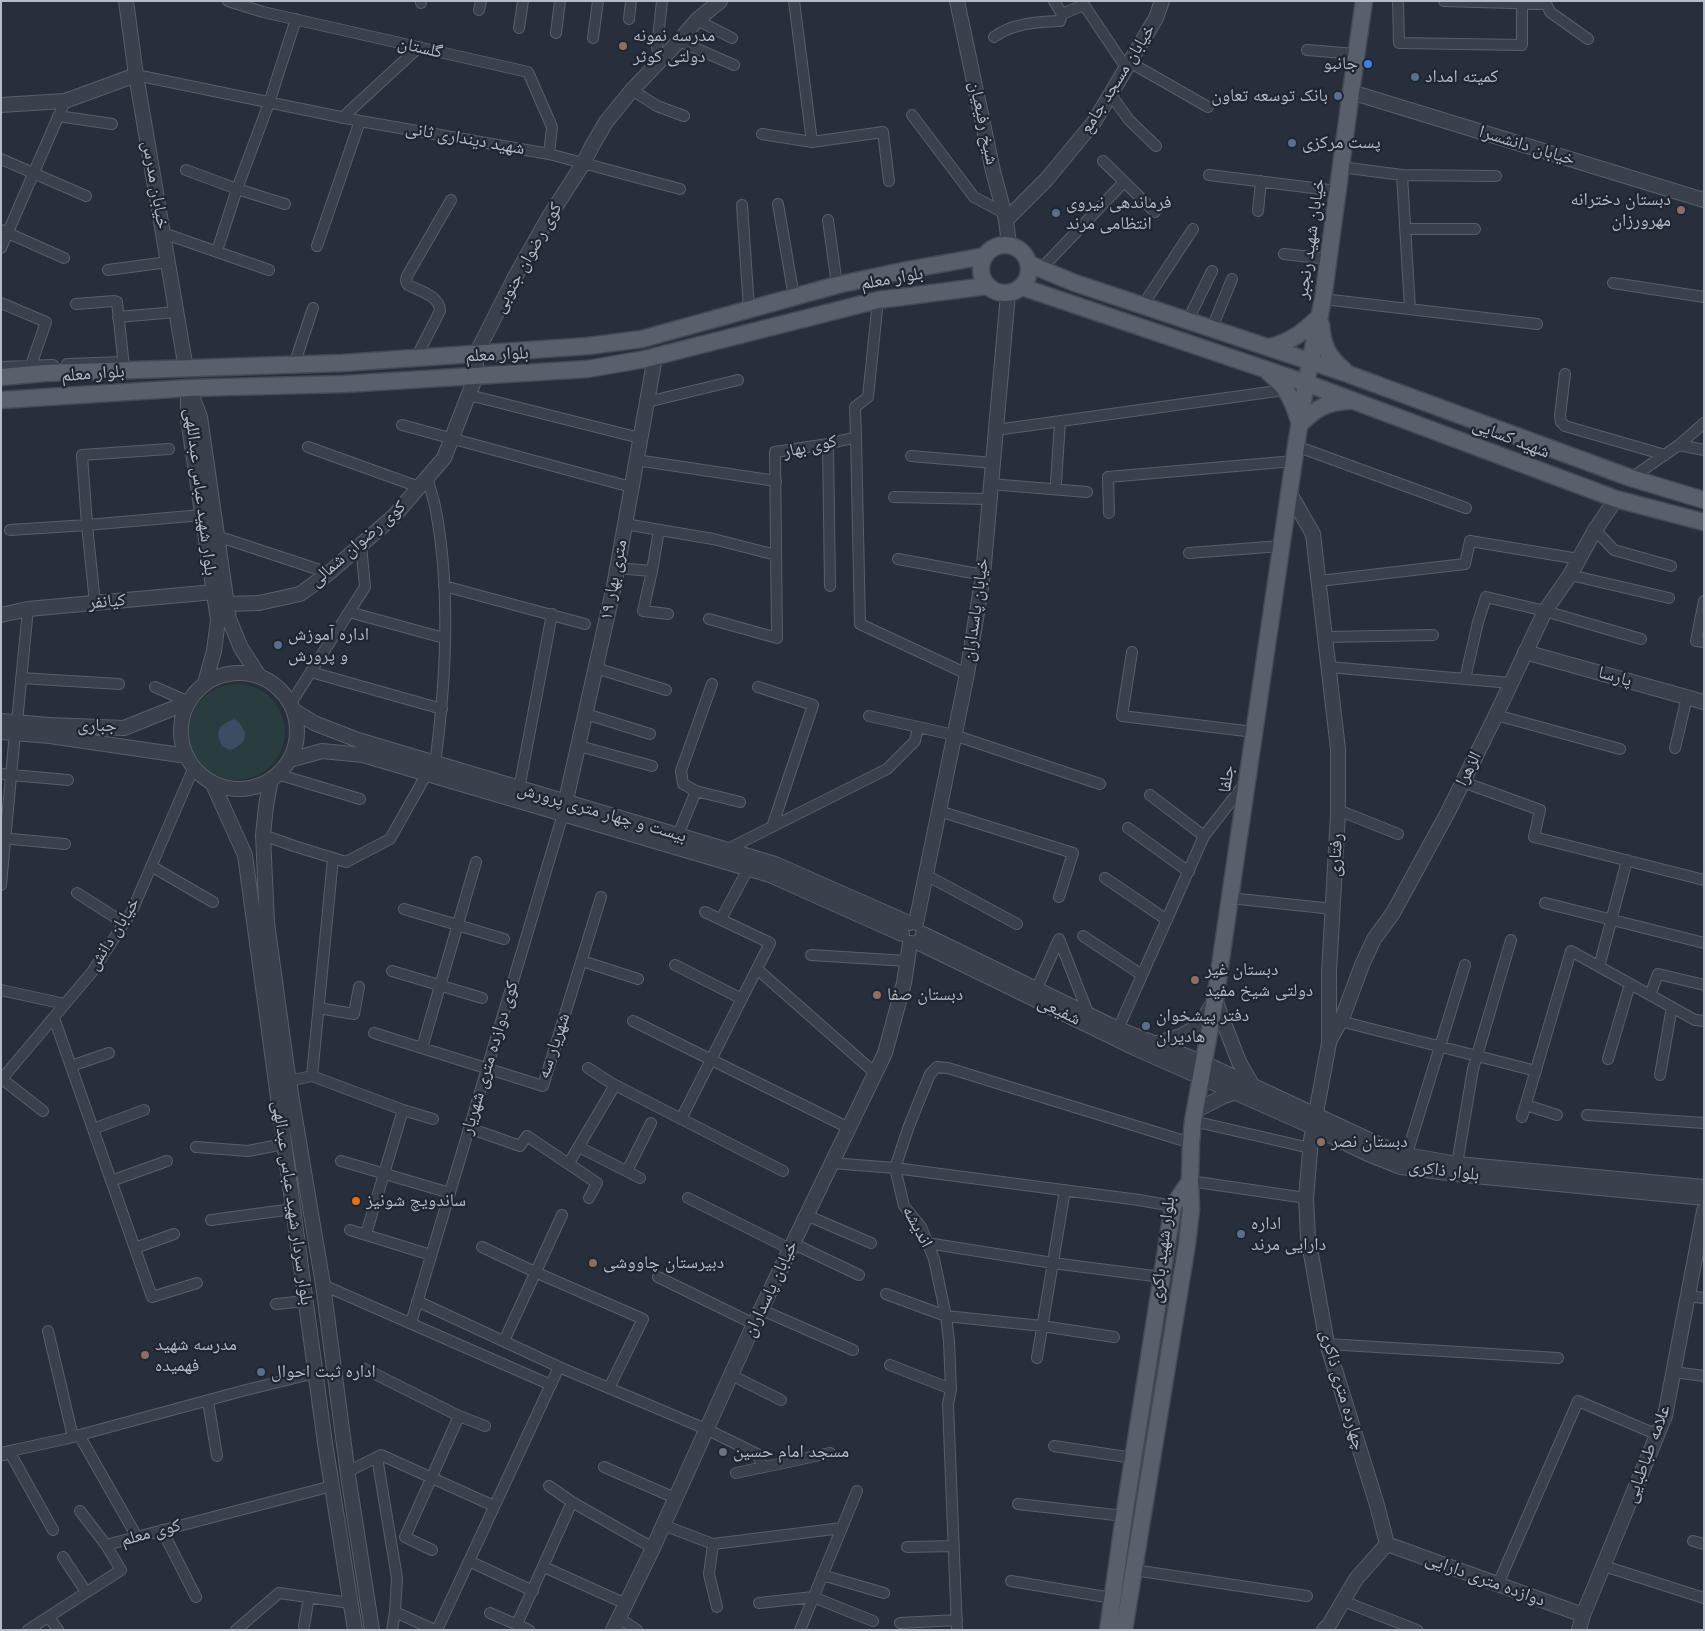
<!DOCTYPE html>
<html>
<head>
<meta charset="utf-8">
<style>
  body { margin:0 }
  #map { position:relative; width:1705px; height:1631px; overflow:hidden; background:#272f3c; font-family:"Space Grotesk",sans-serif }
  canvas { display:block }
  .frame { position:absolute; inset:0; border:2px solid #b6bcc7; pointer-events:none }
</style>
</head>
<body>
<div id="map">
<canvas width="1705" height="1631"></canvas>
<div class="frame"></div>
</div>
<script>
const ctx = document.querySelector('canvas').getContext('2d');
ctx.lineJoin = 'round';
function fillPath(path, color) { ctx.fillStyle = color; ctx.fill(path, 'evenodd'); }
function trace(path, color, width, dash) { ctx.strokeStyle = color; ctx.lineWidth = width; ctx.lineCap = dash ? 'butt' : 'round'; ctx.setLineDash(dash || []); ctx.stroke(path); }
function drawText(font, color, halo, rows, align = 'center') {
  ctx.font = font + ' "Space Grotesk","Noto Naskh Arabic",sans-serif'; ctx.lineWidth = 4.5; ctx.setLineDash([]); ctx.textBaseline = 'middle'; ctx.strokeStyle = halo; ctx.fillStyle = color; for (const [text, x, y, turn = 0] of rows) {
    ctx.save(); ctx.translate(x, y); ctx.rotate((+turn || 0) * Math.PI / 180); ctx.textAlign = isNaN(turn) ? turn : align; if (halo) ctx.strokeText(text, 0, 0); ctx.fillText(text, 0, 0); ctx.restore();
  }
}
const green = new Path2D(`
  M189 732a48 48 0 1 1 96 0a48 48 0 1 1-96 0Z`);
const water = new Path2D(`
  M 235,719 C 249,731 249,743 230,750 L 222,746 C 214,730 219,725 235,719 Z`);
const minor = new Path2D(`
  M 228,1 L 263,12 L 528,72 L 552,127 L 549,154
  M 794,1 L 812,142
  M 1054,1 L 1062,14 L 1084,5 L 1082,1
  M 1398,1 L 1399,43 L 1522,45 L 1522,3
  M 1444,1 L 1545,4
  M 1545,1 L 1550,12 L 1588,39
  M 421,3 L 421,1
  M 1084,5 L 1127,69
  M 479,10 L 481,1
  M 629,19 L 631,1
  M 697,20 L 732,38
  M 519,28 L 523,1
  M 556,33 L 560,1
  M 994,37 C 1013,23 1037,22 1060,21 L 1062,14
  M 593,38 L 598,1
  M 679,41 L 734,65
  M 657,48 L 662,1
  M 1307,50 L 1356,54
  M 1131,63 L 1208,107
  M 136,75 L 360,121 L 549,154 L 680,189
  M 632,90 L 657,106 L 684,116
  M 1111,95 L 1129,120 L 1156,146
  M 912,115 L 974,197 L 1004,213
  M 58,116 L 112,124
  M 342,118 L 419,47
  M 762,134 L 812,142 L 883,132 L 889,181
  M 1,159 L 86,196
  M 1103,161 L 1155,212
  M 1341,167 L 1402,175 L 1410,309
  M 186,170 L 237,189 L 285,204
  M 1209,175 L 1337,191
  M 1402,175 L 1496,176
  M 778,204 L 794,297
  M 742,205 L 749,309
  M 1258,211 L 1261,181
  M 828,220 L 837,285
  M 1405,229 L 1475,229
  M 1,230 L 64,258
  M 163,233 L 269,270
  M 317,246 L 360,121
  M 1,248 L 65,101
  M 217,251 L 237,189 L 269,103 L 296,19
  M 1284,254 L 1328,259
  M 1041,269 L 1124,182
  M 108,270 L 168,262
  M 1613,283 L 1704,297
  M 1323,299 L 1537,324
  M 1,303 L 46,322 L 29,371
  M 76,304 L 114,301 L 117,302 L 124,367
  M 1143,305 L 1193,229
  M 118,317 L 176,312
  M 1188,320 L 1212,271
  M 1212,328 L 1232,279
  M 416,358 L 440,311 C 440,296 420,291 408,285 L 406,281 L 407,276 L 451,200
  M 67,364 L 124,362
  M 294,365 L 313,308
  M 1,367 L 53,365
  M 1565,374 L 1560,416 L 1561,422 L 1565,426 L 1665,455
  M 469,395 L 640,438
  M 647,402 L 738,380
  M 402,425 L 631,487
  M 996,430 L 1277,391
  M 856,437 L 860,624 L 967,674
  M 828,444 L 830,586
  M 1679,445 L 1704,450
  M 1296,446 L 1466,508
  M 308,447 L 419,487
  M 911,456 L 993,463
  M 636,460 L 776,481
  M 427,477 C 430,488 434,500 436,511 C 451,592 446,682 435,764
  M 1631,478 L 1679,445 L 1704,423
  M 1056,483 L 1060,421
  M 990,484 L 1087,492
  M 894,497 L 989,499
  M 1109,513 L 1108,477 L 1294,461
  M 625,524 L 713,539 L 776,555
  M 10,530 L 87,525 L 82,455 L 169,449
  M 1595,530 L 1614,550 L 1671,566
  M 217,536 L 329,573
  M 1189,553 L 1281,546
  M 898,559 L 983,575
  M 617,568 L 652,571 L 643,611 L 668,614
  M 652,571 L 659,530
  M 1570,575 L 1669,598
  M 1319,581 L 1465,564 L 1470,541 L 1579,559
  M 444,586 L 585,624
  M 1704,601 L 1696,641 L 1704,642
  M 95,603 L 87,525 L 202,515
  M 349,612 L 444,638
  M 709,619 L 777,638 L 775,452 L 828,444 L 856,437 L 855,407 L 868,397 L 878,300
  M 1325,637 L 1433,635
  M 1132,652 L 1122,716 L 1254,732
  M 1329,667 L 1511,683
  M 596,668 L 666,690
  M 311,672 L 442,709
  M 21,678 L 119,684
  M 1465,679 L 1478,622 L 1486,597 L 1545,611 L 1641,639
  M 712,684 L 681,771 L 683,784 L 696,791 L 740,802
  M 155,687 L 189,702
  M 758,687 L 813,705 L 772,827
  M 291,703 L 365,587 L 361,545
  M 586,714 L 650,734
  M 1496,715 L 1620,749
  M 869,716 L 954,735 L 1100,784
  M 17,722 L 28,609
  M 579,746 L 652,766
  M 1675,748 L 1687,697
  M 1,774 L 68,780
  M 277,774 L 360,799
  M 1463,782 L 1540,810 L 1534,837 L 1704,880
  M 519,789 L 552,614
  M 1150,795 L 1204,836
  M 1338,810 L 1398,834
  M 939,811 L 1073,853 L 1059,897
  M 1128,828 L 1189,872
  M 263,835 L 294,846 L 346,862 L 390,839 L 426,775
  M 678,835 L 696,791
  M 1,838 L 65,844
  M 726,850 L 887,769 L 915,741 L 918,727
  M 151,866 L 213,902
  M 926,875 L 1017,924
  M 1105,878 L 1167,920
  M 1,885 L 15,733
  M 77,893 L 124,923
  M 1230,898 L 1333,909
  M 1545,903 L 1704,943
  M 404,909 L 504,939
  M 721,919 L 748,869
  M 1083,936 L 1142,975
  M 811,955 L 907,961
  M 582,961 L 638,979
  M 675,965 L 742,999
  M 1599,967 L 1627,860
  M 757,969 L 875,1073
  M 392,971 L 482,998
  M 1037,988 L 1059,939 L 1088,1013
  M 1,990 L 65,1004
  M 1650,995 L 1658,974 L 1704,985
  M 319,1008 L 354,1014 L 359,987
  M 54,1018 L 152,1297 L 197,1283
  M 633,1021 L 849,1128
  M 1340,1021 L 1536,1071
  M 1118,1029 L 1204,836 L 1246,782
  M 374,1033 L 543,1086 L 601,897
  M 422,1048 L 476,862
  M 1608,1059 L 1630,984
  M 71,1066 L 109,1053
  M 588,1068 L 611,1083 L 783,1171
  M 1660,1075 L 1672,1007
  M 312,1076 L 403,1110 L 433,1119
  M 2,1079 L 43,1111
  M 1,1080 L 92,972 L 132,911 L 194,767
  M 289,1081 L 312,1076 L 333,858
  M 1526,1105 L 1557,1115
  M 1587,1115 L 1704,1123
  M 1522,1117 L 1571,951 L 1695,1020 L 1704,1021
  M 681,1119 L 770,943 L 705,912
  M 1193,1121 L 1310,1148
  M 469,1128 L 520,1146 L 527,1136 L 597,1183 L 589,1198
  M 93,1129 L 144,1110
  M 196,1147 L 248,1151 L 284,1144
  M 579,1147 L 640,1178
  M 1405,1160 L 1465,965
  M 341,1161 L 450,1193
  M 569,1163 L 615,1085
  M 831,1163 L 895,1168 L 1139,1200 L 1173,1206
  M 1457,1164 L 1473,1069 L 1511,940
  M 627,1171 L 651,1123
  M 111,1181 L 167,1161
  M 1190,1181 L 1306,1198
  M 688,1198 L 790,1249
  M 806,1215 L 871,1243
  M 211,1220 L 293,1209
  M 350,1230 L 431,1255
  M 366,1234 L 403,1110
  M 792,1243 L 859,1275
  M 927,1243 L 1053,1263 L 1161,1277
  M 482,1247 L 535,1272 L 643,1319 L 609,1388
  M 135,1248 L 174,1234
  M 658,1277 L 754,1324
  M 323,1285 L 551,1385
  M 886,1294 L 946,1316 L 1042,1326 L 1114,1337
  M 1688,1296 L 1704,1298
  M 417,1301 L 559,1367 L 706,1429 L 757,1454 L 763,1467
  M 276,1304 L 306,1301
  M 762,1310 L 853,1350
  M 411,1323 L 563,814
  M 48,1331 L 73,1437
  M 504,1341 L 562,1215
  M 1327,1344 L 1558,1358
  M 1037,1358 L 1065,1190
  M 890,1365 L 951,1389
  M 365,1369 L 459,1416 L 485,1426
  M 1674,1372 L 1704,1376
  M 731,1375 L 781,1400
  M 208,1401 L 217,1456
  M 79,1435 L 137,1537
  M 1054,1446 L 1133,1458
  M 1,1453 L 65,1439 L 242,1391 L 315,1373
  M 4,1455 L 9,1451 L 53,1530
  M 377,1457 L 397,1578 L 395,1612 L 392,1630
  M 604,1467 L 675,1498
  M 347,1472 L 381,1455 L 494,1506
  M 736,1473 L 830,1453
  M 549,1486 L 572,1502 L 653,1548
  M 1018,1504 L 1124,1516
  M 80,1511 L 106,1545
  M 663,1525 L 713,1544 L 842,1528
  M 162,1530 L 196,1597
  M 1693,1541 L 1704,1544
  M 713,1544 L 709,1574 L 717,1607
  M 907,1547 L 954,1546
  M 432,1550 L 405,1537 L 459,1416
  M 63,1557 L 86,1592
  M 469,1561 L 533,1591
  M 1604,1566 L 1704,1598
  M 544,1567 L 626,1604
  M 1134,1570 L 1307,1596
  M 822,1575 L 884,1593
  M 1011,1581 L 1112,1598
  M 1498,1584 L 1578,1401 L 1658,1435
  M 1343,1601 L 1417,1630
  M 759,1603 L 813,1597 L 873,1621
  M 395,1612 L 435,1630
  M 490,1613 L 529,1630
  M 49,1617 L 58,1630
  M 619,1618 L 637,1630
  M 900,1623 L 957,1620
  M 517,1624 L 572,1502
  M 304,1626 L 309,1597
  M 28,1630 L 121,1570 L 106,1545 L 332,1486
  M 236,1630 L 279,1593 L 350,1603
  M 437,1630 L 559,1367
  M 800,1630 L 857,1491
  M 957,1630 L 948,1404 L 951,1389 L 949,1341 L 946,1316 L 934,1259 L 921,1227 L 904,1206 L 895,1168 L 909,1126 L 930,1074 L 937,1067 L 948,1068 L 1191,1143`);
const tertiary = new Path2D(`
  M 126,1 L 136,75 L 186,369
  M 957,1 L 993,171 L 1006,220 L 1009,245
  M 1351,92 L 1704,200
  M 1,105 L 65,101 L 136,75
  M 1006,220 L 1046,180 L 1094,122 L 1156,18 L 1162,1
  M 189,388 L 200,417 L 229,619 L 241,648 L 259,676
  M 188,394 L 188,419 L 218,620 L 214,651 L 205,683
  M 1289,492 L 1313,534 L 1338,749 L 1338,814 L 1329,972 L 1329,1043 L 1311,1140 L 1306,1198 L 1308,1237 L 1327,1344 L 1377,1505 L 1387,1544 L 1356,1579 L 1329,1625 L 1324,1630
  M 227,604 L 259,603 L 300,594 L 329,573 L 394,516 L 444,458 L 476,376 L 476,354 L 515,277 L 550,215 L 583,164 L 592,146 L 606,122 L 632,90 L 679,41 L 697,20 L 720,1
  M 1,615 L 28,609 L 214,592
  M 1525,652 L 1704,702
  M181 731a58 58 0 1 1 116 0a58 58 0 1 1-116 0Z
  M 293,710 L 314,723 L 358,740 L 775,864 L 909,923
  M 1,721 L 50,725 L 124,728 L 189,702
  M 1,732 L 50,736 L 187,756
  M 290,760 L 322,751 L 363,755 L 770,875 L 902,934
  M 271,779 L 266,806 L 263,835 L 267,923 L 288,1076 L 323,1285 L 348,1475 L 372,1630
  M 212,782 L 245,855 L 325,1443 L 355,1630
  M 564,809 L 614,586 L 655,357
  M 916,923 L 967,674 L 983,575 L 1008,294
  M 923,934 L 1118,1029 L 1204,1063 L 1389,1149 L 1407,1155 L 1457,1164 L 1704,1187
  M 917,942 L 1137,1049 L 1313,1127 L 1368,1154 L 1401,1167 L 1464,1175 L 1704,1198
  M 1330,1040 L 1343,1016 L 1362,965 L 1374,939 L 1393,913 L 1448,812 L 1496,715 L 1545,611 L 1570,575 L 1595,530 L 1616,499
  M 1154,1044 L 1181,1036 L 1200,1025 L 1215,1000 L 1239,1062 L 1252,1085
  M 1195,1111 L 1222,1097 L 1236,1092
  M 1387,1544 L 1583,1615
  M 613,1630 L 653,1548 L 754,1324 L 885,1053 L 904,983 L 910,943
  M 1579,1630 L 1583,1615 L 1665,1416 L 1704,1211`);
const primary = new Path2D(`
  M981 269a24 24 0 1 1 48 0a24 24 0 1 1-48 0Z
  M 1029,264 L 1075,283 L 1348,374 L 1631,478 L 1704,500
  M 1022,287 L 1306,383 L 1616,499 L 1704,522
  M 1321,325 C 1323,346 1328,357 1344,370
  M 1270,347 C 1291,342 1305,331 1320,316
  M 1269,373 C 1288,388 1293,401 1300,424 C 1316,409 1325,402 1349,401
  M 1,377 L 45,373 L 342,363 L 588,346 L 642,339 L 837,285 L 907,270 L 985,256
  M 1,400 L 189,388 L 344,384 L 588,369 L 645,359 L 878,300 L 987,286
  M 1190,1181 L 1191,1143 L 1193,1121 L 1215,1000 L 1296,446 L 1306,383 L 1323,299 L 1351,92 L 1364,1
  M 1108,1630 L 1124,1516 L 1173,1206 L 1190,1181 L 1191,1210 L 1187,1244 L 1124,1630`);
const markers = [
  [623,46,5,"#8d6e63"],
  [1368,64,5,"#3f7fe0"],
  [1415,77,5,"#5c6f8a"],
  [1338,96,5,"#5c6f8a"],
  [1292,143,5,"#5c6f8a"],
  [1681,210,5,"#8d6e63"],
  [1056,213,5,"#5c6f8a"],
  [278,645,5,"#5c6f8a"],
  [1195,980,5,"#8d6e63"],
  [877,995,5,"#8d6e63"],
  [1146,1026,5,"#5c6f8a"],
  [1321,1142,5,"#8d6e63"],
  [356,1201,5,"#e8710a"],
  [1241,1234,5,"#5c6f8a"],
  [593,1263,5,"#8d6e63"],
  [145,1355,5,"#8d6e63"],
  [261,1372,5,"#5c6f8a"],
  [723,1452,5,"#6b7280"]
];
const poiNames = [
  ["مدرسه نمونه",633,36],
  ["دولتی کوثر",633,57],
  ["جانبو",1358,64,"right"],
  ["کمیته امداد",1425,77],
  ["بانک توسعه تعاون",1328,96,"right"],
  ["پست مرکزی",1302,143],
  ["دبستان دخترانه",1671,200,"right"],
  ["مهرورزان",1671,221,"right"],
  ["فرماندهی نیروی",1066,203],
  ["انتظامی مرند",1066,224],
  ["اداره آموزش",288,635],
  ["و پرورش",288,656],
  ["دبستان غیر",1205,970],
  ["دولتی شیخ مفید",1205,991],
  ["دبستان صفا",887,995],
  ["دفتر پیشخوان",1156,1016],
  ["هادیران",1156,1037],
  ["دبستان نصر",1331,1142],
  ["ساندویچ شونیز",366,1201],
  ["اداره",1251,1224],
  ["دارایی مرند",1251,1245],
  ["دبیرستان چاووشی",603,1263],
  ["مدرسه شهید",155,1345],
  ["فهمیده",155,1366],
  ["اداره ثبت احوال",271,1372],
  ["مسجد امام حسین",733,1452]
];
const streetNames = [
  ["گلستان",420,48,13],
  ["خیابان مسجد جامع",1118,79,-58],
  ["شیخ رفیعیان",983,123,78],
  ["شهید دینداری ثانی",465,139,10],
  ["خیابان دانشسرا",1527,146,17],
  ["خیابان مدرس",155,185,80],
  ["خیابان شهید رنجبر",1311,239,-82],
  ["کوی رضوان جنوبی",528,258,-61],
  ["بلوار معلم",892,279,-10],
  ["بلوار معلم",497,355,-3],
  ["بلوار معلم",93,374,-4],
  ["شهید کسایی",1511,439,21],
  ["کوی بهار",810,447,-12],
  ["بلوار شهید عباس عبداللهی",200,492,83],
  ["کوی رضوان شمالی",358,544,-41],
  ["۱۹ متری بهار",614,580,-79],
  ["کیانفر",107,602,-5],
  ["خیابان پاسداران",976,610,-82],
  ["پارسا",1615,677,16],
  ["جباری",97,726,1],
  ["الزهرا",1469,769,-63],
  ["جلفا",1227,779,-82],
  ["بیست و چهار متری پرورش",602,813,16],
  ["رفتاری",1336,855,-87],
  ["خیابان دانش",114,934,-58],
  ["شفیعی",1059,1011,26],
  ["شهریار سه",554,1046,-71],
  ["کوی دوازده متری شهریار",490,1058,-73],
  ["بلوار ذاکری",1444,1171,7],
  ["بلوار سردار شهید عباس عبدالهی",292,1203,82],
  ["اندیشه",917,1227,62],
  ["بلوار شهید باکری",1163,1250,-83],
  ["خیابان پاسداران",771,1289,-65],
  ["چهارده متری ذاکری",1342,1390,74],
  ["علامه طباطبایی",1648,1454,-70],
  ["کوی معلم",151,1533,-15],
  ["دوازده متری دارایی",1485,1580,20]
];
fillPath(green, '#293c3e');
fillPath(water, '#3e4c63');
trace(minor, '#585f6a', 12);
trace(tertiary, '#585f6a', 16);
trace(primary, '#434a56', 19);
trace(minor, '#3a414c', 10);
trace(tertiary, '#3a414c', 14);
trace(primary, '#58606c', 16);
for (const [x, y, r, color] of markers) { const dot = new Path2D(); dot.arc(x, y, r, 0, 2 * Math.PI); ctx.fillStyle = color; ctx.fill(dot); trace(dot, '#1f2632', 2); }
drawText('18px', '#b6bcc7', '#1f2632', poiNames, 'left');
drawText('18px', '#b6bcc7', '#1f2632', streetNames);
</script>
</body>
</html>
